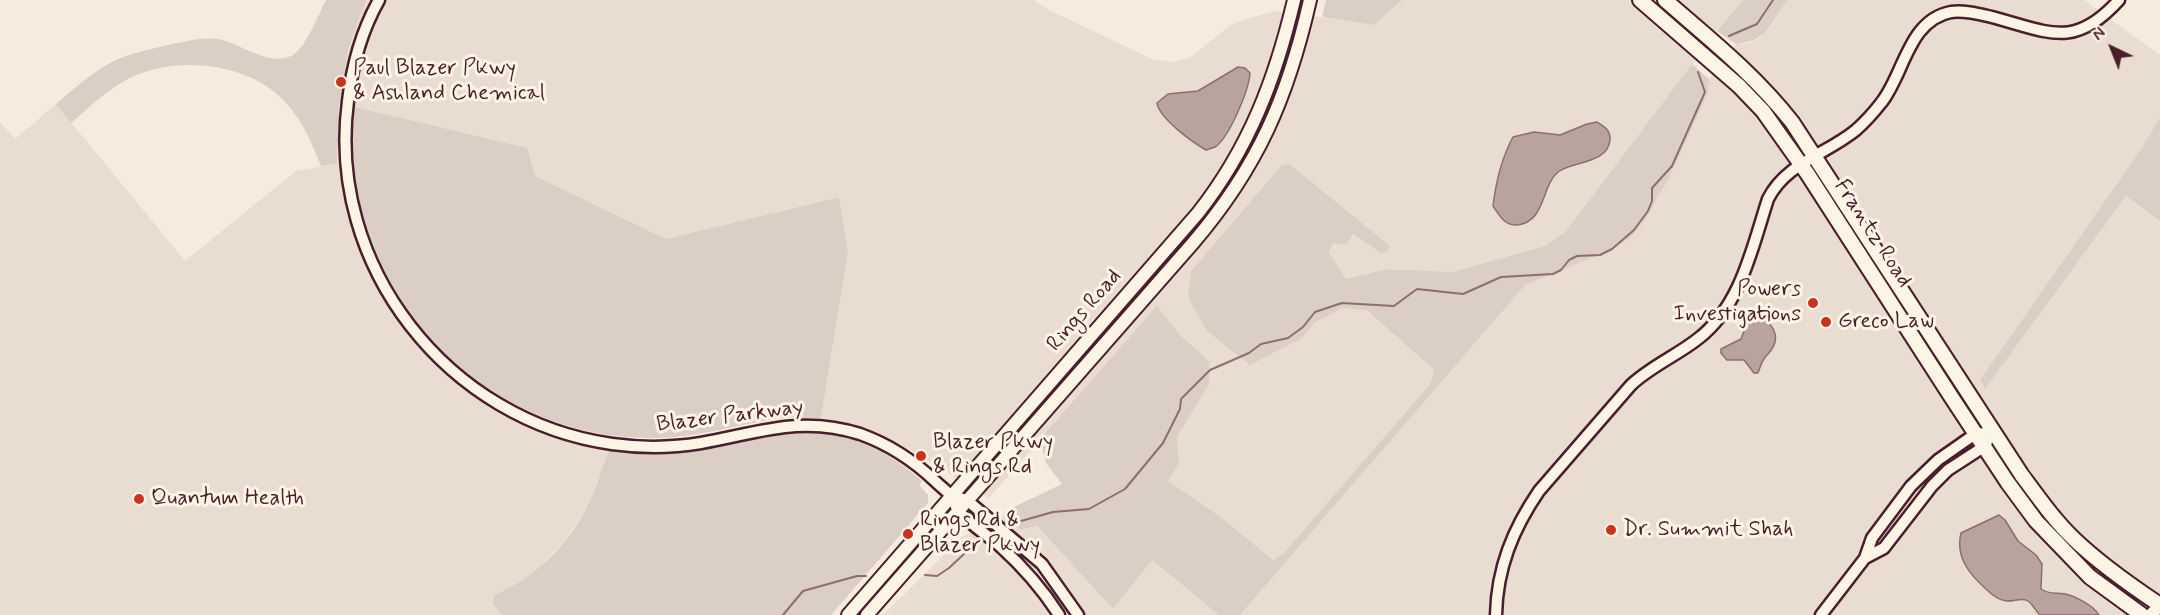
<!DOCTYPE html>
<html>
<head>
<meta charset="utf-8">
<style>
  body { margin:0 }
  #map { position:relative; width:2160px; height:615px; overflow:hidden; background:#f5ecde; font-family:Mynerve,sans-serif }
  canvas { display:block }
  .north { position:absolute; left:2082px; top:18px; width:60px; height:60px; -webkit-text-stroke:4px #fcf5e5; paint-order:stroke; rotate:317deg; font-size:16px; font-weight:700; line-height:24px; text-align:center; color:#4a1f2b }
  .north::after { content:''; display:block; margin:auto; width:21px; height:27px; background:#4a1f2b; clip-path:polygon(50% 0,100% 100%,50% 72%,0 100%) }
</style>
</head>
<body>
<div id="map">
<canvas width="2160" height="615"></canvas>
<div class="north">N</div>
</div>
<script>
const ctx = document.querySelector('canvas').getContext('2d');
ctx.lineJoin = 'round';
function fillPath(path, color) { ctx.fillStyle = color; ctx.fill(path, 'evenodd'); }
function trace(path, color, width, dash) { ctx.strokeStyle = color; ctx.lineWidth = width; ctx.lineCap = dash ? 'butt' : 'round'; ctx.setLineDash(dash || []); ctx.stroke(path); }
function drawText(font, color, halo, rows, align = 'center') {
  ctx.font = font + ' Mynerve,sans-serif'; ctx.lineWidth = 6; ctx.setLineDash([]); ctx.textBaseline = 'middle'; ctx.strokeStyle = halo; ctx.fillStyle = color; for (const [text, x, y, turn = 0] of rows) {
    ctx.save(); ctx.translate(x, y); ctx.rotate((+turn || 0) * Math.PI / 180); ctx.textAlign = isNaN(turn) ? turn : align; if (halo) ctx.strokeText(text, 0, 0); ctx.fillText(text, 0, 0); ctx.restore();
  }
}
const built = new Path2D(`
  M 366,0 L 1034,0 L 1047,9 L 1152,59 L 1175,62 L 1191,57 L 1229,26 L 1245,19 L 1276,11 L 1374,25 L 1402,0 L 1743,0 L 1717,31 L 1566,231 L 1545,246 L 1452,272 L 1388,269 L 1346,280 L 1329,253 L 1333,243 L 1353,234 L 1381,253 L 1282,166 L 1191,271 L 1188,296 L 1302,338 L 1314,323 L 1343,308 L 1365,310 L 1434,370 L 1430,384 L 1284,553 L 1273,560 L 1222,518 L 1167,481 L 1179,463 L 1177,437 L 1209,385 L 1209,361 L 1181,336 L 1157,307 L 989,498 L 909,449 L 872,430 L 821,418 L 848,252 L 839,197 L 666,239 L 535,176 L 354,107 L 339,106 L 348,49 Z
  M 1788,0 L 2084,0 L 2160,55 L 2160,118 L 2137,155 L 1980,380 L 1985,389 L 2126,196 L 2160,221 L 2160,615 L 1240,615 L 1525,284 L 1615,248 L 1630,238 L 1645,220 L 1670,176 L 1708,93 L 1709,79 L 1736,44 L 1749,43 L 1760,38 L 1771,27 L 1780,9 Z
  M 56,104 L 185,261 L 296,171 L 354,161 L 355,170 L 374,249 L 394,290 L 415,321 L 436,346 L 500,396 L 531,414 L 576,429 L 615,436 L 587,508 L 566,540 L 538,569 L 510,588 L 494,595 L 493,604 L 503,615 L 0,615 L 0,122 L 15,139 Z
  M 1004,515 L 1021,530 L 1037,526 L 1113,609 L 1151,559 L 1219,615 L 883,615 L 962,537 Z`);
const green = new Path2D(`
  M 326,0 L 366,0 L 348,49 L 339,106 L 337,164 L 321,166 C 312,144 303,121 286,103 C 248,60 168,54 121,83 C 103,94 87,109 71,123 L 56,104 C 79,85 103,62 132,54 C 145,50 159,47 173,44 C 188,41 202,37 218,39 C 241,43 269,68 293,55 C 307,46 318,15 326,0 Z
  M 1326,0 L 1402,0 L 1374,25 L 1322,17 Z
  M 1743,0 L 1788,0 C 1768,22 1773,40 1736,44 L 1717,31 Z
  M 1692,64 L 1709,79 L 1708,93 L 1670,176 L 1645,220 L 1630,238 L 1615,248 L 1525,285 L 1240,615 L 1219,615 L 1152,560 L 1113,609 L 1037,526 L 1021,530 L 1004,515 L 1010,509 L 1062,484 L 1046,463 L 1040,439 L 1157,306 L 1181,336 L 1209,361 L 1209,385 L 1177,437 L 1179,463 L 1168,481 L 1222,518 L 1273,560 L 1284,553 L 1430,384 L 1434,370 L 1366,310 L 1343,308 L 1314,323 L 1302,338 L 1250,365 L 1207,331 L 1188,296 L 1191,271 L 1282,165 L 1289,164 L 1390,246 L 1387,251 L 1381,253 L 1353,234 L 1346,244 L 1333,243 L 1329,253 L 1346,279 L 1388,269 L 1452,272 L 1545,246 L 1566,231 Z
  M 354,107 L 527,148 L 535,176 L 666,239 L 839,197 L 848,252 L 821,418 C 809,418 796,417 784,418 C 741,423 699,438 654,438 C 517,439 396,344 362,210 C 353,177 352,141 354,107 Z
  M 2160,118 L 2160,221 L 2126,196 L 1985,389 L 1980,380 L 2137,155 Z
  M 815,432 C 861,438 887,451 922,481 L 919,485 L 928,495 L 928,503 L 831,615 L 503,615 L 493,604 L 494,595 C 533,579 568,546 587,507 C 596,490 601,469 609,451 L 657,454 L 707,449 L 783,433 Z`);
const water = new Path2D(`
  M 1238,67 L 1245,68 L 1250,73 C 1249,90 1229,138 1215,147 C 1212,148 1209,149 1206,150 C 1192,142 1159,118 1157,103 L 1168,94 L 1198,91 Z
  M 1597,122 C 1604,127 1611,130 1610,140 C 1608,164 1572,161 1558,172 C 1541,186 1546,222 1517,225 C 1505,226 1499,215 1493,206 C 1496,181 1501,159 1513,137 L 1534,132 L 1560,135 L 1587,124 Z
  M 1753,316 C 1767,315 1781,333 1773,347 C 1771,352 1766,355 1764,359 C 1761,363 1760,368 1758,373 L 1754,373 L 1744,360 L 1727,360 L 1721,353 L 1721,349 L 1741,339 L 1748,320 Z
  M 1999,515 L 2005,520 L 2018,541 L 2036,555 L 2042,564 L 2041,589 C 2050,595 2055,592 2065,594 C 2075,596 2094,606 2099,615 L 2040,615 C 2035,611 2034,605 2028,601 C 2022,597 2013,602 2006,601 C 1999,600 1991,594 1986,589 C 1970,575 1955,557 1961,533 Z`);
const stream = new Path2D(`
  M 1729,36 L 1757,24 L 1773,0
  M 1014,523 L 1053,512 L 1089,509 L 1125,489 L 1163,443 L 1180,409 L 1181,399 L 1210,370 L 1249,353 L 1261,344 L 1288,338 L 1303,327 L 1315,312 L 1342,303 L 1394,306 L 1417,289 L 1463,294 L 1501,277 L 1553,274 L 1561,270 L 1569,260 L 1577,256 L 1600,255 L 1612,249 L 1634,230 L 1648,211 L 1652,201 L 1652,188 L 1672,166 L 1705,92 L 1698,72
  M 925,575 L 937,576 L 949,568 L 977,542
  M 783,615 L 803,591 L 857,576 L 866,576`);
const tertiary = new Path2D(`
  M 379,0 C 362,30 352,66 348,101 C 326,266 448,421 612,444 C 641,448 671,448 701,443 C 758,433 801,415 860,434 C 888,444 913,460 935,481 C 940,486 947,491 951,496 C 954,501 955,507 959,511 C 970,525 988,535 1001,547 C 1023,567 1043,590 1059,615
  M 960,498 L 968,501 L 1042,564 L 1078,615
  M 1865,558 L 1884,548 L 1932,486 L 1948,470 L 1985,446 L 1987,442
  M 1496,615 C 1497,568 1513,529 1539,491 L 1631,385 C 1651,366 1678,355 1699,338 C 1741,305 1752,248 1768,199 C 1786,163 1827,154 1856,130 C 1865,122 1874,112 1881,103 C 1904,75 1908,20 1951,12 C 1964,10 1979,14 1992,17 C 2049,32 2074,50 2119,0
  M 1821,615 L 1865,558 L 1872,538 L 1911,486 L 1938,460 L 1968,439 L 1976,434 L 1994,432`);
const secondary = new Path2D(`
  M 848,615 L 1198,213 C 1249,148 1275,80 1294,0
  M 867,615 L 1193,243 C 1258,167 1288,97 1310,0
  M 2151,615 L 2160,605`);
const primary = new Path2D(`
  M 1640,0 L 1739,86 L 1763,111 L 1807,173 L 1952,398 L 2008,483 L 2036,521 L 2090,577 L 2142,615
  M 1665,0 C 1711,40 1754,74 1792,122 L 2021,474 C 2038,497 2054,520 2074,539 C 2100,564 2130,585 2160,605`);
const markers = [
  [341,82,6,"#c8321e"],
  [1813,303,6,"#c8321e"],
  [1826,322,6,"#c8321e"],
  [921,456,6,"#c8321e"],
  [139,499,6,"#c8321e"],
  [1611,530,6,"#c8321e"],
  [908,534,6,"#c8321e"]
];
const poiNames = [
  ["Paul Blazer Pkwy",353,69],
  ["& Ashland Chemical",353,94],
  ["Powers",1801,290,"right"],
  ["Investigations",1801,315,"right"],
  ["Greco Law",1838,322],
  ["Blazer Pkwy",933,443],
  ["& Rings Rd",933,468],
  ["Quantum Health",151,499],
  ["Rings Rd &",920,521],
  ["Blazer Pkwy",920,546],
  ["Dr. Summit Shah",1623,530]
];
const streetNames = [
  ["Frantz Road",1872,234,57],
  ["Rings Road",1085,311,-49],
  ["Blazer Parkway",730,417,-7]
];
fillPath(built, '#e8ddd0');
fillPath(green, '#dbcec4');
fillPath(water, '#b8a39e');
trace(water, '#8c6e70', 1.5);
trace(stream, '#8c6e70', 2);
trace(tertiary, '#4a1f2b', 15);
trace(secondary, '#4a1f2b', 16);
trace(primary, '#4a1f2b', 18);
trace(tertiary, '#fcf5e5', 10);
trace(secondary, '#fcf5e5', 12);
trace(primary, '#fcf5e5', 14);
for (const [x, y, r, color] of markers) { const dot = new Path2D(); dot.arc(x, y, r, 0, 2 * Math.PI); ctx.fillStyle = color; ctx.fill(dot); trace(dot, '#fcf5e5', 2); }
drawText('22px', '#4a1f2b', '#fcf5e5', poiNames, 'left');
drawText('22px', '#4a1f2b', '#fcf5e5', streetNames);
</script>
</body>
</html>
